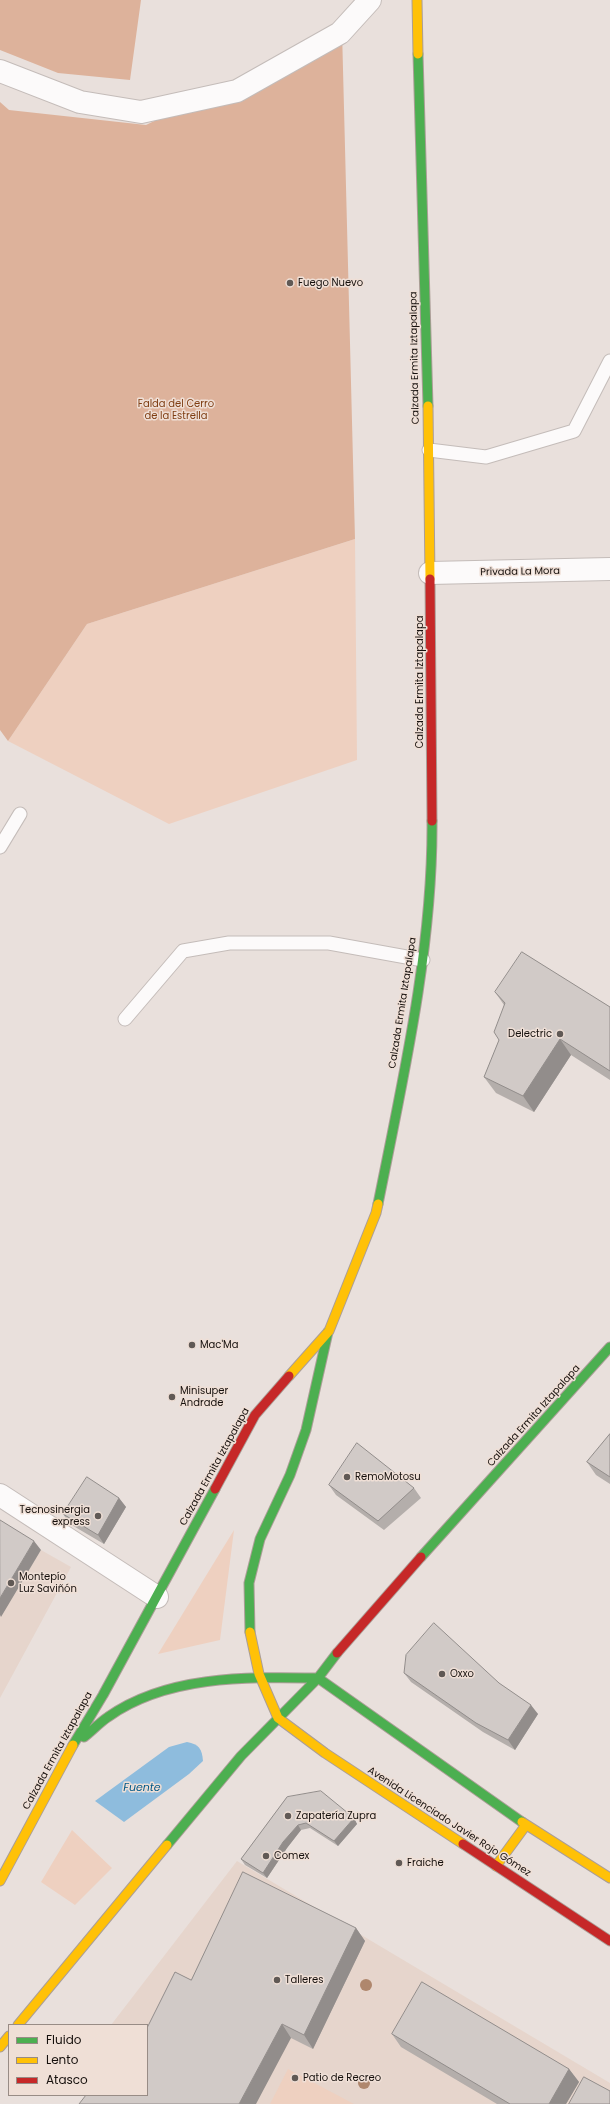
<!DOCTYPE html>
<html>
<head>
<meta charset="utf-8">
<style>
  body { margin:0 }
  #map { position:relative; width:610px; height:2104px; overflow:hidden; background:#e9e0dc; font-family:Poppins,sans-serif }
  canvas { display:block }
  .legend { position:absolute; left:8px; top:2024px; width:140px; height:72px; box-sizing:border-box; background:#efdfd6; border:1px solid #988c86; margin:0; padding:5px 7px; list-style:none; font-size:12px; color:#16100d }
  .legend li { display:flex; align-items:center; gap:8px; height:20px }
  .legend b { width:20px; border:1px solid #988c86 }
</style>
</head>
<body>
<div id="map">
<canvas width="610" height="2104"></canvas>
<ul class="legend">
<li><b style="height:5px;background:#4caf50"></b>Fluido</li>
<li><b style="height:5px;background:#ffc107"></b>Lento</li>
<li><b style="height:5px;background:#c62828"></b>Atasco</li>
</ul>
</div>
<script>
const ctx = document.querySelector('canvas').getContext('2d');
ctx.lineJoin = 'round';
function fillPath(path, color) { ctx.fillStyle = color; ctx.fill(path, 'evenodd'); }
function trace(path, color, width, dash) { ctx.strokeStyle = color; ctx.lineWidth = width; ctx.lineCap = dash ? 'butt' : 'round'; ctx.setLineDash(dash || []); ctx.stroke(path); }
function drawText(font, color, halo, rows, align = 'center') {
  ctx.font = font + ' Poppins,sans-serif'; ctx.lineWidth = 3; ctx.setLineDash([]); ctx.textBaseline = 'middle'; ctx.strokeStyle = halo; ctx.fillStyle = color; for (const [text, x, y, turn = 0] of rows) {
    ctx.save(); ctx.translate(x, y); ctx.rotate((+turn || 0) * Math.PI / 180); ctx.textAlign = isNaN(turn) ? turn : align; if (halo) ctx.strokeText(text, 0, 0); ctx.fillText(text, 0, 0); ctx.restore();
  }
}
const built = new Path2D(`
  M 41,1550 L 71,1567 L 0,1698 L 0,1616 Z
  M 237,1861 L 610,2083 L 610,2104 L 99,2104 L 147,2095 L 147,2025 L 111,2025 Z`);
const green = new Path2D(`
  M 355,539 L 357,760 L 169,824 L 8,741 L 87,624 Z
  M 234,1530 L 220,1640 L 158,1654 Z
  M 72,1830 L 112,1868 L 75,1905 L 41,1882 Z
  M 288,2069 L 354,2104 L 270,2104 Z`);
const forest = new Path2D(`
  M 0,0 L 141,0 L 130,80 L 58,73 L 0,50 Z
  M 342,30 L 355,539 L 87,624 L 8,741 L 0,730 L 0,102 L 9,110 L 146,125 Z`);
const water = new Path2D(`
  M 187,1742 C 199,1744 202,1749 203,1761 L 189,1774 L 124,1822 L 95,1801 L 169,1747 Z`);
const lane = new Path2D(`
  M 429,450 L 486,457 L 574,431 L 610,361
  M 0,847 L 20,814
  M 125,1019 L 183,951 L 229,943 L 329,943 L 423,960`);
const street = new Path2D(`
  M 0,71 L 80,102 L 141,112 L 237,91 L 340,33 L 370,0
  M 430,573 L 610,569
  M 0,1495 L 157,1597`);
const fast = new Path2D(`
  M 418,54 L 428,406
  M 378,1204 C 403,1079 433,948 432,821
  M 421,1557 L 610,1347
  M 250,1632 L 249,1583 L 260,1539 L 290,1475 L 306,1430 L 328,1332
  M 318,1678 L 522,1822
  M 84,1737 C 92,1731 99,1723 108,1717 C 167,1675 248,1677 318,1678
  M 73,1745 L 103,1695 L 215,1489
  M 167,1845 L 241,1756 L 318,1678 L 337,1653`);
const slow = new Path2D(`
  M 417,0 L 418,54
  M 428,406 L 430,579
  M 289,1376 L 329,1331 L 376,1213 L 378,1204
  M 250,1632 L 259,1674 L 278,1718 L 325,1753 L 463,1844
  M 522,1822 L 610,1878
  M 496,1866 L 526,1825
  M 0,1881 L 73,1745
  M 18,2025 L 167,1845
  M 0,2047 L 9,2036`);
const jam = new Path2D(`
  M 430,579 L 432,821
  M 215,1489 L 255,1415 L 289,1376
  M 337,1653 L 421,1557
  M 463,1844 L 610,1941`);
const trees = [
  [366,1985],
  [364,2083]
];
const wall = new Path2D(`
  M 495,992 L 610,1007 L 610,1080 L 571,1055 L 534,1112 L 496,1093 L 484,1077 L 499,1040 L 504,1005 Z
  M 610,1434 L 610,1484 L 596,1475 L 587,1462 Z
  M 329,1485 L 414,1488 L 421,1498 L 384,1530 L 336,1495 Z
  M 119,1498 L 126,1507 L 104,1544 L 70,1524 L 63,1514 Z
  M 404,1673 L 499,1683 L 538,1714 L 515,1750 L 483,1732 L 411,1682 Z
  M 287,1797 L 354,1818 L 357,1824 L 338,1846 L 310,1828 L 301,1830 L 287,1848 L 267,1878 L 245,1865 L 241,1859 Z
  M 356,1928 L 365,1941 L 313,2049 L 291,2038 L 147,2095 L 191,1980 Z
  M 392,2034 L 569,2069 L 579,2082 L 566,2104 L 497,2104 L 401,2047 Z`);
const shadedWall = new Path2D(`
  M 560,1039 L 571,1055 L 534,1112 L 523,1096 Z
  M 119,1498 L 126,1507 L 104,1544 L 98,1535 Z
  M 34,1541 L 41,1550 L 1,1617 L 0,1615 L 0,1598 Z
  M 531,1705 L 538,1714 L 515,1750 L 508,1740 Z
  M 354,1818 L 357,1824 L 338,1846 L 334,1841 Z
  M 298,1825 L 301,1830 L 287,1848 L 267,1878 L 263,1873 L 283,1842 Z
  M 356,1928 L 365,1941 L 313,2049 L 304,2035 Z
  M 282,2024 L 291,2038 L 256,2104 L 239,2104 Z
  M 569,2069 L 579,2082 L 566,2104 L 549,2104 Z`);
const building = new Path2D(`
  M 522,952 L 610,1007 L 610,1071 L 560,1039 L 523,1096 L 484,1077 L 499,1040 L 494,1032 L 505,1003 L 495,992 Z
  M 610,1434 L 610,1477 L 587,1462 Z
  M 357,1443 L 414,1488 L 378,1521 L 329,1485 Z
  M 87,1477 L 119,1498 L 98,1535 L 63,1514 Z
  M 0,1520 L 34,1541 L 0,1598 Z
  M 434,1623 L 499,1683 L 531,1705 L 508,1740 L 476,1723 L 404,1673 L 406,1655 Z
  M 321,1791 L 354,1818 L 334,1841 L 306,1823 L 298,1825 L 283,1842 L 263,1873 L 241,1859 L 287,1797 Z
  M 243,1872 L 356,1928 L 304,2035 L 282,2024 L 239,2104 L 79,2104 L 86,2095 L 147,2095 L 147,2028 L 175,1972 L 191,1980 Z
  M 422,1982 L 569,2069 L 549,2104 L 510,2104 L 392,2034 Z
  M 584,2077 L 610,2091 L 610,2104 L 569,2104 Z`);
const markers = [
  [290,283,4,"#605955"],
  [560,1034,4,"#605955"],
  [192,1345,4,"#605955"],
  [172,1397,4,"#605955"],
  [347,1477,4,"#605955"],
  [98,1516,4,"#605955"],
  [11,1583,4,"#605955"],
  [442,1674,4,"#605955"],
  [288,1816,4,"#605955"],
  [266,1856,4,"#605955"],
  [399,1863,4,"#605955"],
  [277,1980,4,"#605955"],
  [295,2078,4,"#605955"]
];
const poiNames = [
  ["Fuego Nuevo",298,283],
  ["Delectric",552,1034,"right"],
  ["Mac'Ma",200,1345],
  ["Minisuper",180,1391],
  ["Andrade",180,1403],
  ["RemoMotosu",355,1477],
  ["Tecnosinergia",90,1510,"right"],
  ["express",90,1522,"right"],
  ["Montepío",19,1577],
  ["Luz Saviñón",19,1589],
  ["Oxxo",450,1674],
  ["Zapatería Zupra",296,1816],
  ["Comex",274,1856],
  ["Fraiche",407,1863],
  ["Talleres",285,1980],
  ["Patio de Recreo",303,2078]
];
const streetNames = [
  ["Calzada Ermita Iztapalapa",415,358,-91],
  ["Privada La Mora",520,572,-1],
  ["Calzada Ermita Iztapalapa",420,682,-90],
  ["Calzada Ermita Iztapalapa",403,1003,-81],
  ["Calzada Ermita Iztapalapa",534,1416,-48],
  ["Calzada Ermita Iztapalapa",215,1467,-61],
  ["Calzada Ermita Iztapalapa",58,1751,-61],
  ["Avenida Licenciado Javier Rojo Gómez",449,1822,33]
];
const parkNames = [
  ["Falda del Cerro",176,404],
  ["de la Estrella",176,416]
];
const waterNames = [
  ["Fuente",142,1788]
];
fillPath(built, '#e6d5cc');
fillPath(green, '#eed0c0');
fillPath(forest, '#ddb29b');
fillPath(water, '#8ebcdd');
trace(lane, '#c4bcb9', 15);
trace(street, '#c4bcb9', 24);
trace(fast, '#ab9e97', 11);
trace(slow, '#ab9e97', 11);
trace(jam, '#ab9e97', 11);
trace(lane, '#fcfafa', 13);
trace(street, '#fcfafa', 22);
trace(fast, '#4caf50', 9);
trace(slow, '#ffc107', 9);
trace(jam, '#c62828', 9);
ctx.fillStyle = '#af876d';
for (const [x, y] of trees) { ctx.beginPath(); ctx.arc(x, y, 6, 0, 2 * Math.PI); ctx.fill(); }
fillPath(wall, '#b4aeab');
fillPath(shadedWall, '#928d8b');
fillPath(building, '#d1cac7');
trace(building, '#928d8b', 1);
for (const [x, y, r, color] of markers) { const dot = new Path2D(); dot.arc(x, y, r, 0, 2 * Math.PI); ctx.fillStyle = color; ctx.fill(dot); trace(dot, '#efdfd6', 1.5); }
drawText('10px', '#16100d', '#efdfd6', poiNames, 'left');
drawText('10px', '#16100d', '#efdfd6', streetNames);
drawText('10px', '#7f3e13', '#efdfd6', parkNames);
drawText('italic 11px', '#005887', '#efdfd6', waterNames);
</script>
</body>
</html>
